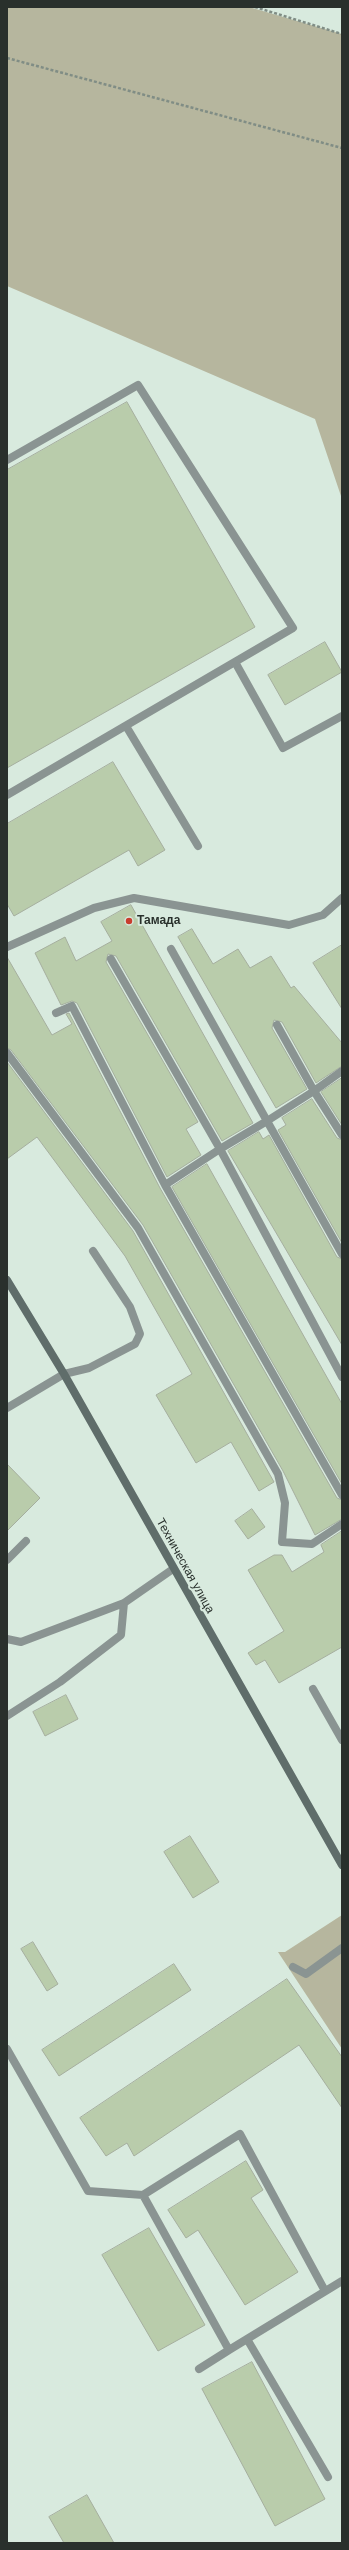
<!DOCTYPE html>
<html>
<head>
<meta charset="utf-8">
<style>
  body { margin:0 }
  #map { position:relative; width:349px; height:2550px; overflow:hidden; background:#d8eade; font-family:Helvetica,sans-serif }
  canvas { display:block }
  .frame { position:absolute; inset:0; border:8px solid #29302c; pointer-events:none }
</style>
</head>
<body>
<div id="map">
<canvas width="349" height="2550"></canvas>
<div class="frame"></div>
</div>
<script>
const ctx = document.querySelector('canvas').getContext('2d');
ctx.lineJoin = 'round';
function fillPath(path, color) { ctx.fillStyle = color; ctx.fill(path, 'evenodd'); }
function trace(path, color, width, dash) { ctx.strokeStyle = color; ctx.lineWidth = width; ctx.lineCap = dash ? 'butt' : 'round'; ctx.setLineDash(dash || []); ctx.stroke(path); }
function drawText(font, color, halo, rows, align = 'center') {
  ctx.font = font + ' Helvetica,sans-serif'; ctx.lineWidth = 4; ctx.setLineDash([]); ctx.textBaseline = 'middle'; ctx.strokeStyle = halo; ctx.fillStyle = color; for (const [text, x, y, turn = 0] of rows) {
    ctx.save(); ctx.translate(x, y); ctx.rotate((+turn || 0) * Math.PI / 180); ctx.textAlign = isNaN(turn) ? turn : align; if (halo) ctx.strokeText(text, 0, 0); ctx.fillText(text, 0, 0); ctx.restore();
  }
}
const green = new Path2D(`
  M 7,7 L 249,7 L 342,34 L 342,499 L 315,419 L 7,286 Z
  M 342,1915 L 342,2049 L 278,1952 L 285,1952 Z`);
const building = new Path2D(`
  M 127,402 L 255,627 L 7,768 L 7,470 Z
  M 325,642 L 342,672 L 285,705 L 268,675 Z
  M 113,762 L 165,850 L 138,866 L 129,850 L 14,916 L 7,904 L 7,824 Z
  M 131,905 L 253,1123 L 222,1141 L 116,956 L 108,954 L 106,962 L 198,1122 L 186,1129 L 201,1155 L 167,1177 L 77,1003 L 72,1001 L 61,1005 L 35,953 L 65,937 L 76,961 L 112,941 L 101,922 Z
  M 192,929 L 213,964 L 238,949 L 250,968 L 271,956 L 291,988 L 294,986 L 342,1043 L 342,1066 L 316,1083 L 282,1022 L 274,1020 L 272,1028 L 307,1089 L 276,1108 L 178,937 Z
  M 342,945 L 342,1009 L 313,963 Z
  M 7,957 L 52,1035 L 72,1024 L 66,1014 L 69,1013 L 160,1188 L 337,1498 L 342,1500 L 342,1519 L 315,1535 L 283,1471 L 143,1225 L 11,1050 L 7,1048 Z
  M 7,1062 L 133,1231 L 274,1482 L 259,1491 L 231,1442 L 196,1463 L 156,1395 L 192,1374 L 125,1256 L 37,1137 L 7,1159 Z
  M 342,1078 L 342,1125 L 321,1092 Z
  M 312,1099 L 337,1138 L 342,1140 L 342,1243 L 278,1130 L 286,1125 L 282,1118 Z
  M 259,1132 L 263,1139 L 269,1135 L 337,1257 L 342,1259 L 342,1345 L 228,1151 Z
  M 207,1164 L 342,1404 L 342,1484 L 172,1187 Z
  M 7,1464 L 40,1498 L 7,1531 Z
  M 252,1509 L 265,1527 L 248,1539 L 235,1521 Z
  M 342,1531 L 342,1647 L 279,1683 L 265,1660 L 256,1665 L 248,1653 L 284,1631 L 248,1570 L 274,1555 L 282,1555 L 292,1572 L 324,1552 L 321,1545 Z
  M 66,1695 L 78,1719 L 45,1736 L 33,1712 Z
  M 190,1836 L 219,1882 L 193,1898 L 164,1852 Z
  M 33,1942 L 58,1984 L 47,1991 L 21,1949 Z
  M 174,1964 L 191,1990 L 59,2076 L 42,2050 Z
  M 287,1979 L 342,2057 L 342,2108 L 299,2045 L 134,2156 L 127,2143 L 106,2156 L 80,2118 Z
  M 246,2161 L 263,2190 L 251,2198 L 298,2272 L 245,2305 L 198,2230 L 186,2238 L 168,2210 Z
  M 149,2228 L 205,2325 L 158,2351 L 102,2255 Z
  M 252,2362 L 325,2499 L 275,2526 L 202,2389 Z
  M 87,2495 L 114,2543 L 64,2543 L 49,2517 Z`);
const path = new Path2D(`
  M 255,7 L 342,34
  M 7,58 L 342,148`);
const lane = new Path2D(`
  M 7,460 L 138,385 L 293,628 L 7,795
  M 235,662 L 283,748 L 342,716
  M 126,726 L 198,846
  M 7,947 L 94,908 L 134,898 L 289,925 L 323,915 L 342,898
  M 171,949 L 267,1121 L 314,1091 L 342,1135
  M 56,1013 L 72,1006 L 165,1185 L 220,1149 L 111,959
  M 277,1025 L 314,1091 L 342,1071
  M 7,1053 L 138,1228 L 278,1474 L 285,1503 L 282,1542 L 312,1544 L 342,1524
  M 165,1185 L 342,1495
  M 342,1254 L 267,1121 L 220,1149 L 342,1377
  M 7,1408 L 64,1374 L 89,1368 L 135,1344 L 140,1334 L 130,1307 L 93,1251
  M 7,1560 L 26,1541
  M 7,1639 L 21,1642 L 124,1603 L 173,1569
  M 313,1689 L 342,1740
  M 7,1716 L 60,1682 L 121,1635 L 124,1603
  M 293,1967 L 306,1974 L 342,1948
  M 7,2049 L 88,2191 L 143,2195 L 229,2350 L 342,2281
  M 143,2195 L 240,2134 L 325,2291
  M 247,2339 L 328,2477
  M 199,2369 L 229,2350`);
const secondary = new Path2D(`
  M 7,1280 L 64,1374 L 342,1865`);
const markers = [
  [129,921,4,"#c93d2e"]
];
const poiNames = [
  ["Тамада",137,921]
];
const streetNames = [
  ["Техническая улица",185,1566,61]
];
fillPath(green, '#b6b69e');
fillPath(building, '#b9ccab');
trace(building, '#a5ae9e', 1);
trace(path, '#808d85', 2.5, [3, 2]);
trace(lane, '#8a9492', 8);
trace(secondary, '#5f6d6a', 8);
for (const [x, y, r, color] of markers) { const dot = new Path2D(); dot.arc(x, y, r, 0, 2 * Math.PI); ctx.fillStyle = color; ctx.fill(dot); trace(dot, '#d8eade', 1.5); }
drawText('bold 12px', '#29302c', '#d8eade', poiNames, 'left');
drawText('12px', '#29302c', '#d8eade', streetNames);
</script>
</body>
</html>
